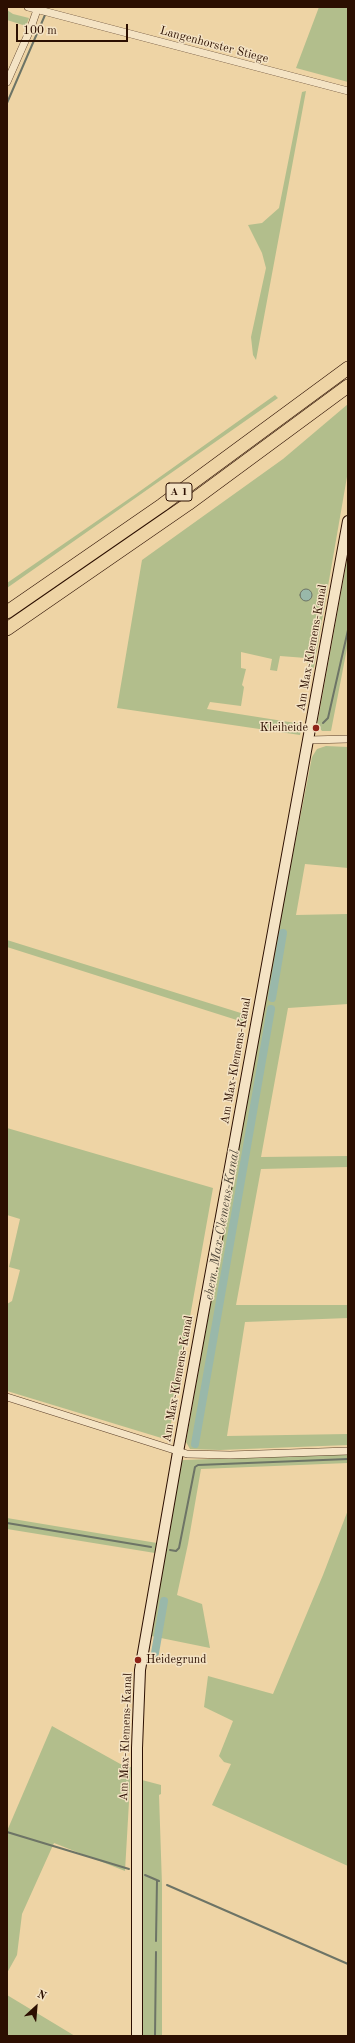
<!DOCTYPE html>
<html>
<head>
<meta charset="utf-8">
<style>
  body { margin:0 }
  #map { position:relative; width:355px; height:2043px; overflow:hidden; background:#eed4a5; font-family:"Old Standard TT",serif }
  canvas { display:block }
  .frame { position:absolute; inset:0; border:8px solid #2c0f01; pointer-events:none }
  .north { position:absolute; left:16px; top:1987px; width:40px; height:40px; -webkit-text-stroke:3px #f4e3c4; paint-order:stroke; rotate:26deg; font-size:11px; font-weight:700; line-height:16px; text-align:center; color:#2c0f01 }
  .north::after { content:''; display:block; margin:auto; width:14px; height:18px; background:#2c0f01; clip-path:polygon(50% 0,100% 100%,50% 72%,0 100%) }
  .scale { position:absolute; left:16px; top:24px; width:112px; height:18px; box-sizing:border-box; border:2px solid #2c0f01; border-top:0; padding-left:5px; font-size:12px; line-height:14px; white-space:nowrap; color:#2c0f01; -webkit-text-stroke:3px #f4e3c4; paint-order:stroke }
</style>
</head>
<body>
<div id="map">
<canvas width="355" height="2043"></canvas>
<div class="frame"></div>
<div class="north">N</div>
<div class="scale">100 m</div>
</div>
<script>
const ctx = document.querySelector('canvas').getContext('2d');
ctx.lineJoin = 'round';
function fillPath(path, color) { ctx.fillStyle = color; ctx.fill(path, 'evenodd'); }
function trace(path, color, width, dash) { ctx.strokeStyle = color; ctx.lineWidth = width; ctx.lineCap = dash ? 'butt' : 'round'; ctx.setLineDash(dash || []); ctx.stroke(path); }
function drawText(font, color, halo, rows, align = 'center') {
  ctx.font = font + ' "Old Standard TT",serif'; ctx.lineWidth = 3; ctx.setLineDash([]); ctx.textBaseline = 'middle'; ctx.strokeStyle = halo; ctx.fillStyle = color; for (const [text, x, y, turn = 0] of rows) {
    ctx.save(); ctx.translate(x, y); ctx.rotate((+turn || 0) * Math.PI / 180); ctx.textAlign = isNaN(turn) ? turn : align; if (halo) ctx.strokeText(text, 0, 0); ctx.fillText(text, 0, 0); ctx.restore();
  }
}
const green = new Path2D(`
  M 319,7 L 348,7 L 348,82 L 296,68 Z
  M 7,10 L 13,14 L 29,18 L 26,26 L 7,20 Z
  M 306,91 L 256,360 L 253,355 L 251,337 L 266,268 L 262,253 L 248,225 L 262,223 L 279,208 L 302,92 Z
  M 275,395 L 278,398 L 7,588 L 7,583 L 136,494 Z
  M 348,404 L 348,471 L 314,667 L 310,673 L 306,658 L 280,656 L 277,671 L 270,670 L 272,659 L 241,652 L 241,668 L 246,669 L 242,685 L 244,687 L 241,706 L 210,702 L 207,709 L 302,724 L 300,735 L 117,708 L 142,560 L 283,459 Z
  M 348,554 L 348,643 L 331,731 L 322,731 L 317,725 Z
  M 326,746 L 348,747 L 348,868 L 305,864 L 296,915 L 348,914 L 348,1004 L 288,1008 L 261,1157 L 348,1156 L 348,1167 L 261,1169 L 236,1305 L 348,1305 L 348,1318 L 245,1322 L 227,1436 L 348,1434 L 348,1445 L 220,1450 L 190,1449 L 186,1442 L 272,961 L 312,757 L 317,749 Z
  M 7,940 L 244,1014 L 243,1022 L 7,947 Z
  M 7,1128 L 213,1188 L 168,1440 L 7,1391 L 7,1304 L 12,1301 L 20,1270 L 9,1267 L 20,1219 L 7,1215 Z
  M 348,1454 L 348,1463 L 201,1469 L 188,1544 L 177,1595 L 202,1604 L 210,1648 L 151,1636 L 181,1462 L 183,1460 Z
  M 348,1510 L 348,1866 L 212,1805 L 231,1764 L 224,1762 L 219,1756 L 233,1721 L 204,1707 L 208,1676 L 273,1694 L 323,1575 Z
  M 7,1518 L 157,1543 L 155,1553 L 7,1529 Z
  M 52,1726 L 124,1766 L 131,1767 L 125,1871 L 54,1843 L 22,1914 L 17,1955 L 7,1973 L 7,1831 Z
  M 142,1780 L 161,1785 L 161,1794 L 159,1795 L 162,1885 L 162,2036 L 141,2036 Z
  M 7,1995 L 75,2036 L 7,2036 Z`);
const water = new Path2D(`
  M300 595a6 6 0 1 1 12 0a6 6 0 1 1-12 0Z`);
const stream = new Path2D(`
  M 7,103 L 45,15
  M 323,723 L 328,718 L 348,630
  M 7,1523 L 151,1547
  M 170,1550 L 176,1551 L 179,1548 L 195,1467 L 198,1465 L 348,1459
  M 7,1832 L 129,1869
  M 7,1845 L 7,1844
  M 145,1875 L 159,1881
  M 167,1885 L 348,1964
  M 156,1941 L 157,1880
  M 155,2036 L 156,1952`);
const canal = new Path2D(`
  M 272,998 L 283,933
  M 195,1444 L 271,1009
  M 155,1653 L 164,1601`);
const street = new Path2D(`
  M 28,7 L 348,91
  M 7,82 L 30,30 L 37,10
  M 309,740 L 348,739
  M 7,1397 L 187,1454 L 230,1455 L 348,1451`);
const secondary = new Path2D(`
  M 137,2036 L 137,1748 L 140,1670 L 178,1452 L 348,521`);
const highway = new Path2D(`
  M 7,612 L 162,505 L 348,368
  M 7,629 L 188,504 L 348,386`);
const markers = [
  [316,728,4,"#8f2418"],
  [138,1660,4,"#8f2418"]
];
const shields = [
  [179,492,26]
];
const shieldNames = [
  ["A 1",179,492]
];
const streetNames = [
  ["Langenhorster Stiege",214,45,15],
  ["Am Max-Klemens-Kanal",312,648,-80],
  ["Am Max-Klemens-Kanal",236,1061,-80],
  ["Am Max-Klemens-Kanal",178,1379,-80],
  ["Am Max-Klemens-Kanal",126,1737,-88]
];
const poiNames = [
  ["Kleiheide",308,728],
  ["Heidegrund",146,1660,"left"]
];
const waterNames = [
  ["ehem. Max-Clemens-Kanal",222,1225,-80]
];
fillPath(green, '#b2be8c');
fillPath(water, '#99b8aa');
trace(water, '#6d7466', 1);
trace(stream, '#6d7466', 2);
trace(canal, '#99b8aa', 8);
trace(street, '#5c402a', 8);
trace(secondary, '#2c0f01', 12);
trace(highway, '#2c0f01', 14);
trace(street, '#f4e3c4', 7);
trace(secondary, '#f4e3c4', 10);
trace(highway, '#eed4a5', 13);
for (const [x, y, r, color] of markers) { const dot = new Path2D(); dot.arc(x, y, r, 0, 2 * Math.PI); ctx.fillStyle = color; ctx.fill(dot); trace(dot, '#f4e3c4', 1.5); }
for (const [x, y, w] of shields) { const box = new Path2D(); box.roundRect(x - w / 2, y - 9, w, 18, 3); ctx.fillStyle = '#f4e3c4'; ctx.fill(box); trace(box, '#2c0f01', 1); }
drawText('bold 11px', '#2c0f01', null, shieldNames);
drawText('12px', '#2c0f01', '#f4e3c4', streetNames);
drawText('12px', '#2c0f01', '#f4e3c4', poiNames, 'right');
drawText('italic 13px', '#524a3c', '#f4e3c4', waterNames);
</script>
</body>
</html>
